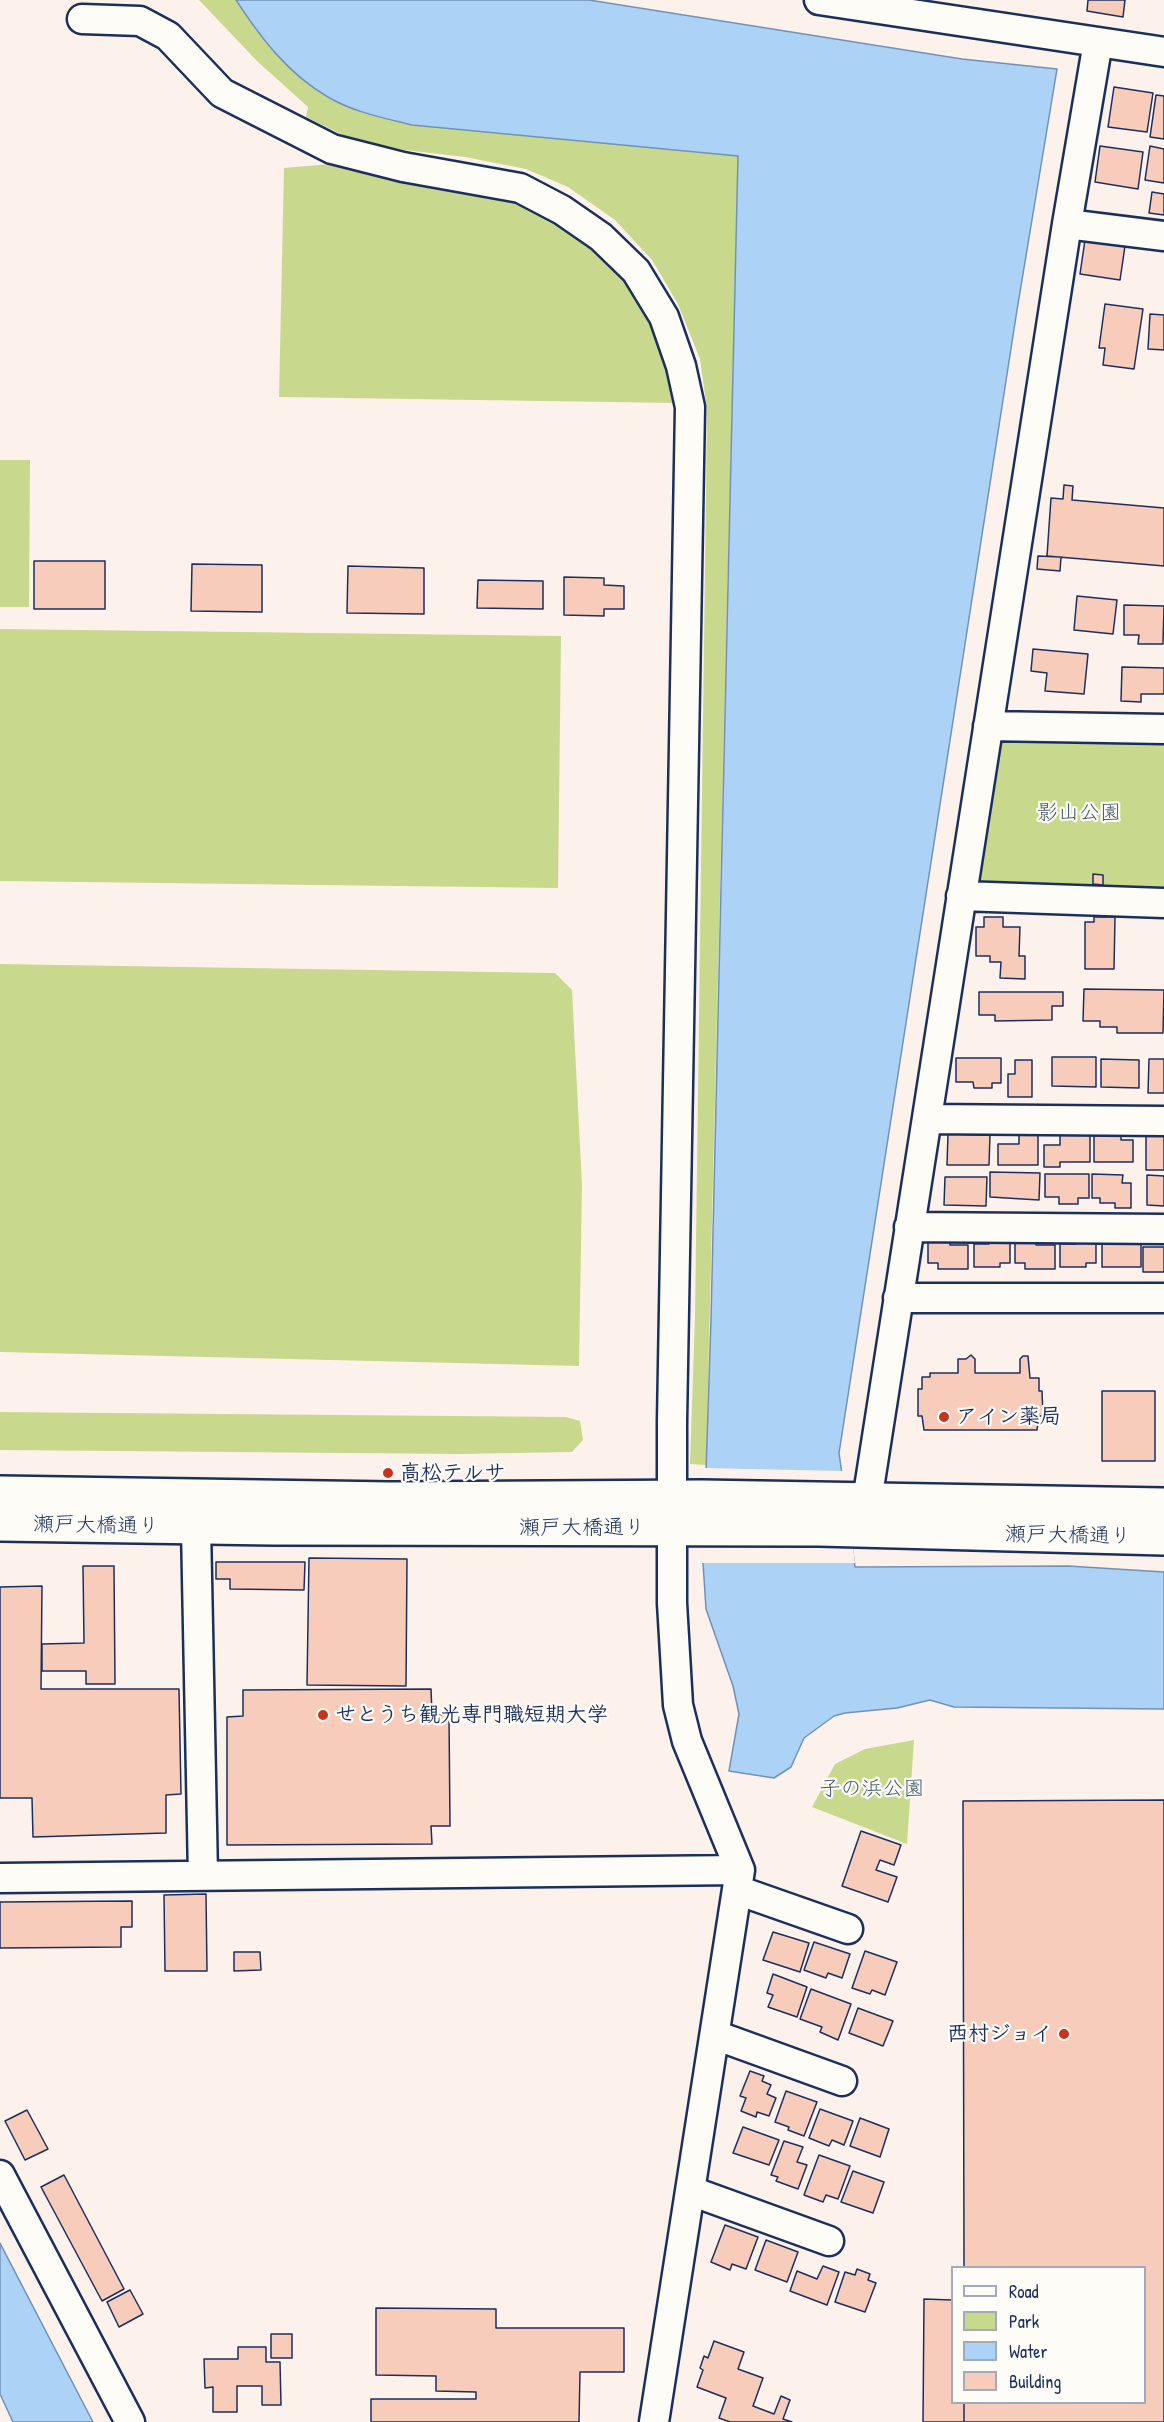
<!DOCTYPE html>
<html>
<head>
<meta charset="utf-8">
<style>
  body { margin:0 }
  #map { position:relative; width:1164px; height:2422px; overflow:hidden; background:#fcf2eb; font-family:"Patrick Hand",sans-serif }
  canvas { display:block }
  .legend { position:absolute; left:951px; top:2266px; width:195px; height:138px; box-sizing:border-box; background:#fdfcf7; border:2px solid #a3aaba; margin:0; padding:8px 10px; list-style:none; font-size:18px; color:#1b2f5e }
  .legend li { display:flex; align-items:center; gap:12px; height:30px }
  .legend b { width:30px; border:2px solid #a3aaba }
</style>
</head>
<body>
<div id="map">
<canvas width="1164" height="2422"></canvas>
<ul class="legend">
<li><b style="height:8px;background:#fdfcf7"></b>Road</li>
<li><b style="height:16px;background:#c8d98d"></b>Park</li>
<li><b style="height:16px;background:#acd3f6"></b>Water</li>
<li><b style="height:16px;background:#f8ccba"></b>Building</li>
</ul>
</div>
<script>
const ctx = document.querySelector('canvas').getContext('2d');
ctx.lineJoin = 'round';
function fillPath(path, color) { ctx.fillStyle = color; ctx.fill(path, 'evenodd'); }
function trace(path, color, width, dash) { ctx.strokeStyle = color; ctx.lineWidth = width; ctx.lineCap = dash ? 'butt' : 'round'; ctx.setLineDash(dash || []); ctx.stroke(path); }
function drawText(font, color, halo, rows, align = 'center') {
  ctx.font = font + ' "Patrick Hand","Klee One",sans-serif'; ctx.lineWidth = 4.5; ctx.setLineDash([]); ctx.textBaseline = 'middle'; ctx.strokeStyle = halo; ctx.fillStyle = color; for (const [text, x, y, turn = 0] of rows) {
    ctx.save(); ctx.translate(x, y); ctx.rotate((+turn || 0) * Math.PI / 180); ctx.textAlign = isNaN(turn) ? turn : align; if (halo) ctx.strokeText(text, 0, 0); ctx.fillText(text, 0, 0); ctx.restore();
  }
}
const green = new Path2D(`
  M 199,0 L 236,0 L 256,30 L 328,97 L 369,114 L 412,125 L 738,155 L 706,1465 L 690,1464 L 695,1316 L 706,496 L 707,408 L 700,359 L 678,304 L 652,260 L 615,220 L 568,187 L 526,169 L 465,157 L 405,150 L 349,138 L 306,117 L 308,107 L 257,61 Z
  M 330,164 L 399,182 L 463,189 L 516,200 L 555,221 L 595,250 L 625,280 L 654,324 L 675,403 L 279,397 L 284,168 Z
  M 0,460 L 30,460 L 29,607 L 0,607 Z
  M 0,629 L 561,636 L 558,888 L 0,881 Z
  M 1002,735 L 1164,737 L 1164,892 L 986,887 L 975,876 L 993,752 Z
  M 0,964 L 555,973 L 572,990 L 582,1185 L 579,1366 L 0,1352 Z
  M 0,1412 L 566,1417 L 580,1421 L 583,1440 L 572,1452 L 459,1454 L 0,1450 Z
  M 914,1740 L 907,1844 L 812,1807 L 835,1764 L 865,1749 Z`);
const water = new Path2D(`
  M 236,0 L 589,0 L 962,59 L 1057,69 L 1017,310 L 839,1453 L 855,1567 L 1068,1566 L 1164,1572 L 1164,1709 L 954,1707 L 930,1700 L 897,1708 L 845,1713 L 834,1716 L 804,1738 L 791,1767 L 774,1778 L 729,1771 L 739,1714 L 733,1686 L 706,1609 L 703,1563 L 711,1319 L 738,156 L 412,125 C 384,118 353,112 328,97 C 288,74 261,38 236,0 Z
  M 0,2243 L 93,2422 L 13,2422 L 0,2394 Z`);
const pier = new Path2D(`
  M 703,1468 L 843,1471 L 855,1563 L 700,1563 Z`);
const building = new Path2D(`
  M 1088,0 L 1125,0 L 1123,17 L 1087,11 Z
  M 1114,87 L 1153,93 L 1147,132 L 1108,127 Z
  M 1156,95 L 1164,96 L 1164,139 L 1150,137 Z
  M 1100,146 L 1143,152 L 1138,189 L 1095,182 Z
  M 1150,146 L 1164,149 L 1164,183 L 1145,180 Z
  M 1152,192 L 1164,194 L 1164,215 L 1149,213 Z
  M 1085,240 L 1125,246 L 1120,280 L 1080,274 Z
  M 1105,304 L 1143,309 L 1134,369 L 1103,365 L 1105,348 L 1099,348 Z
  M 1150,314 L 1164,315 L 1164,350 L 1148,349 Z
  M 1064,485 L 1073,486 L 1072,500 L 1164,508 L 1164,566 L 1047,556 L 1051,498 L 1063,499 Z
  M 1038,556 L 1061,557 L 1060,571 L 1037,569 Z
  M 34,561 L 105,561 L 105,609 L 34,609 Z
  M 192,564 L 262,565 L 262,612 L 191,611 Z
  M 348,566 L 424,568 L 424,614 L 347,613 Z
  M 564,577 L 604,578 L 604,585 L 624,586 L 624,609 L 604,609 L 604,616 L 564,615 Z
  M 478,580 L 543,581 L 543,609 L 477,608 Z
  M 1077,596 L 1117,600 L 1113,634 L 1074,630 Z
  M 1124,605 L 1164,606 L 1163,644 L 1138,644 L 1139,635 L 1124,635 Z
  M 1033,649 L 1088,654 L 1084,694 L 1045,691 L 1047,673 L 1031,671 Z
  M 1122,667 L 1164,668 L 1164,694 L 1141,694 L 1141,702 L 1121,701 Z
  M 1093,874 L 1103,875 L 1103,885 L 1093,884 Z
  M 984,917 L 1003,917 L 1003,927 L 1020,927 L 1019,956 L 1025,956 L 1025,979 L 1000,978 L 1001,962 L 990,962 L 990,956 L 976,956 L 976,927 L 984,927 Z
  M 1094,917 L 1115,917 L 1114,969 L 1085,969 L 1085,922 L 1094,922 Z
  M 1084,989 L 1164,990 L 1163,1033 L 1117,1033 L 1117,1027 L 1100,1027 L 1100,1021 L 1083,1021 Z
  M 979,992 L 1063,992 L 1063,1006 L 1052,1006 L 1052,1020 L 995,1021 L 995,1015 L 979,1015 Z
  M 1052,1057 L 1096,1057 L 1096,1087 L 1052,1086 Z
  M 956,1058 L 1001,1058 L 1001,1083 L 992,1083 L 992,1088 L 974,1088 L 973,1082 L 956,1082 Z
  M 1101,1059 L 1139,1060 L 1139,1088 L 1101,1087 Z
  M 1149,1059 L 1164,1059 L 1164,1093 L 1148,1093 Z
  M 1015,1060 L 1032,1060 L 1032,1097 L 1008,1097 L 1008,1074 L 1015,1074 Z
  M 948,1134 L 990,1135 L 989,1165 L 947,1165 Z
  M 1094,1134 L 1121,1134 L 1121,1140 L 1133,1140 L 1133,1162 L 1094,1162 Z
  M 1146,1134 L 1164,1134 L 1164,1170 L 1146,1170 Z
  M 1019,1135 L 1038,1135 L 1038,1165 L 998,1165 L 998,1144 L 1019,1144 Z
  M 1060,1135 L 1090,1135 L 1090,1162 L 1060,1162 L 1060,1167 L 1044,1167 L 1044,1145 L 1060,1145 Z
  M 990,1172 L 1040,1173 L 1039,1200 L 990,1197 Z
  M 1045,1174 L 1089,1174 L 1089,1198 L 1078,1198 L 1078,1204 L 1059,1204 L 1059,1197 L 1045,1197 Z
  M 1092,1174 L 1123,1175 L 1122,1183 L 1131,1183 L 1131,1208 L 1115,1208 L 1115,1203 L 1100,1203 L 1100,1198 L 1092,1198 Z
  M 1147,1175 L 1164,1176 L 1164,1206 L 1147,1205 Z
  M 945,1177 L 987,1177 L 986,1206 L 944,1205 Z
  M 1102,1238 L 1141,1238 L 1141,1267 L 1102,1267 Z
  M 928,1239 L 950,1239 L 950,1245 L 968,1245 L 968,1269 L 938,1269 L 938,1263 L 928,1263 Z
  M 989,1239 L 1010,1239 L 1010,1263 L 1000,1263 L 1000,1267 L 974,1267 L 974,1244 L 989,1244 Z
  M 1015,1239 L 1036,1239 L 1036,1245 L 1055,1245 L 1055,1269 L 1025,1269 L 1025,1263 L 1015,1263 Z
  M 1076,1239 L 1096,1239 L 1096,1263 L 1086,1263 L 1086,1267 L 1060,1267 L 1060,1244 L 1076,1244 Z
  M 1143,1247 L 1164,1247 L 1164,1272 L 1143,1272 Z
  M 971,1355 L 975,1359 L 975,1373 L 1020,1373 L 1020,1359 L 1023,1356 L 1028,1356 L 1030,1378 L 1039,1378 L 1039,1391 L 1042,1391 L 1043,1416 L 1039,1416 L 1037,1430 L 924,1430 L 922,1416 L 918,1416 L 918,1389 L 922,1389 L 922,1377 L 930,1377 L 930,1373 L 958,1373 L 958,1359 L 966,1359 Z
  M 1102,1391 L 1155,1391 L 1155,1461 L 1102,1461 Z
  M 309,1558 L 407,1559 L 406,1686 L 307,1685 Z
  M 216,1562 L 305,1562 L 304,1590 L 230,1589 L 230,1579 L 216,1579 Z
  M 83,1566 L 114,1566 L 115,1684 L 86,1684 L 86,1671 L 42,1671 L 42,1644 L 84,1643 Z
  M 42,1586 L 41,1689 L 179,1689 L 181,1794 L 166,1795 L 166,1833 L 33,1837 L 32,1798 L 0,1798 L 0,1587 Z
  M 431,1689 L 432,1715 L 449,1715 L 450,1826 L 431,1826 L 432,1844 L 227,1845 L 227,1717 L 243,1716 L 243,1690 Z
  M 1164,1800 L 1164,2422 L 964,2422 L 964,2402 L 1144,2402 L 1144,2268 L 964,2268 L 963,1801 Z
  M 861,1831 L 901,1845 L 894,1865 L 880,1860 L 876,1870 L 897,1877 L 888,1902 L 842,1886 Z
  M 206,1894 L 207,1971 L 165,1971 L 164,1895 Z
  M 132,1901 L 132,1927 L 121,1927 L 121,1947 L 0,1948 L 0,1902 Z
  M 773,1932 L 809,1943 L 800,1972 L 763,1960 Z
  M 814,1942 L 850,1954 L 842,1978 L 828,1973 L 826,1978 L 804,1970 Z
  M 865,1951 L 897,1962 L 885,1995 L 872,1990 L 870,1994 L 852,1988 Z
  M 234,1952 L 260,1952 L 261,1970 L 234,1971 Z
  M 773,1974 L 807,1987 L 797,2017 L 768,2007 L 773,1995 L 767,1993 Z
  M 811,1989 L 851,2004 L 838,2040 L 820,2032 L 822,2027 L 800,2019 Z
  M 858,2008 L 893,2021 L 883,2046 L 849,2033 Z
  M 750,2071 L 764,2076 L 762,2081 L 771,2085 L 767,2094 L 776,2098 L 769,2116 L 757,2112 L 756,2117 L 741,2111 L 746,2098 L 740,2096 Z
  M 786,2091 L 817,2102 L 804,2136 L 788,2130 L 789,2127 L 775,2122 Z
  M 820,2109 L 853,2121 L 844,2145 L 832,2140 L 829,2146 L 809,2138 Z
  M 27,2110 L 48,2149 L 25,2160 L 5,2121 Z
  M 860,2118 L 889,2129 L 880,2157 L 850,2146 Z
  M 743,2127 L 779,2140 L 769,2165 L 733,2153 Z
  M 784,2141 L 803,2147 L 797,2162 L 807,2165 L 798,2189 L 776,2181 L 778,2177 L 771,2175 Z
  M 819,2155 L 850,2166 L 838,2199 L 826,2195 L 823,2202 L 804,2195 Z
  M 853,2171 L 884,2182 L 873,2213 L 841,2202 Z
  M 64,2175 L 124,2289 L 102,2301 L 41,2187 Z
  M 725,2225 L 758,2237 L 746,2269 L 732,2264 L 730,2270 L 711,2262 Z
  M 766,2240 L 798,2252 L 787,2282 L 755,2270 Z
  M 823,2266 L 839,2272 L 827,2305 L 790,2291 L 797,2271 L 817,2279 Z
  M 857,2269 L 870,2274 L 868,2280 L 876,2283 L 865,2312 L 835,2302 L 845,2272 L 855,2275 Z
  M 130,2290 L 143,2314 L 119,2327 L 107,2302 Z
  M 924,2299 L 952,2300 L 952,2402 L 964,2402 L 964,2422 L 923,2422 Z
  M 376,2308 L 496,2309 L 496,2328 L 624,2328 L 624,2372 L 580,2372 L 579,2422 L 371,2422 L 371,2399 L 476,2399 L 476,2392 L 436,2391 L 436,2376 L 376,2375 Z
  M 271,2334 L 292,2334 L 292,2358 L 271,2358 Z
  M 714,2341 L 744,2352 L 738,2369 L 763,2378 L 753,2406 L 774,2414 L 781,2396 L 790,2400 L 783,2419 L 792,2422 L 730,2422 L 719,2418 L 726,2398 L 697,2387 L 703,2370 L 700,2368 L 704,2356 L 708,2358 Z
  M 238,2347 L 266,2347 L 266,2362 L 280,2362 L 281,2405 L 262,2405 L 262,2386 L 237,2386 L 237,2412 L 213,2412 L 213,2387 L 205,2388 L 204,2359 L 238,2359 Z`);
const minor = new Path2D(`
  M 819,0 L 1164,52
  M 82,19 L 140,21 L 168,36 L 222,93 L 332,149 L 403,167 L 520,188 L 562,210 L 601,237 L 636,271 L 664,317 L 681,366 L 690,407 L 672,1421 L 672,1603 L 678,1705 L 687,1741 L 740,1870 L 654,2422
  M 1067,224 L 1164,236
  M 988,726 L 1164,729
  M 961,896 L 1164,903
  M 927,1119 L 1164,1121
  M 909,1227 L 1164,1229
  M 898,1298 L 1164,1298
  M 864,1520 L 1067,224 L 1098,42
  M 196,1528 L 203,1876
  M 0,1878 L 740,1870
  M 737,1890 L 848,1929
  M 715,2035 L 842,2081
  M 0,2175 L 130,2422
  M 691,2191 L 829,2241`);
const tertiary = new Path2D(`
  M 0,1493 L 391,1499 L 702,1497 L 1164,1505
  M 0,1524 L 274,1528 L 819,1529 L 1164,1538`);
const markers = [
  [944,1417,6,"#c8321e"],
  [388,1473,6,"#c8321e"],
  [323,1715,6,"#c8321e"],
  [1064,2034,6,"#c8321e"]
];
const parkNames = [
  ["影山公園",1079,813],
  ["子の浜公園",872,1789]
];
const poiNames = [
  ["アイン薬局",956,1417],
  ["高松テルサ",400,1473],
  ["せとうち観光専門職短期大学",335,1715],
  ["西村ジョイ",1052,2034,"right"]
];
const streetNames = [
  ["瀬戸大橋通り",96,1526,1],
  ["瀬戸大橋通り",582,1528],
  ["瀬戸大橋通り",1068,1536,1]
];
fillPath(green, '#c8d98d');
fillPath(water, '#acd3f6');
trace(water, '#7291b9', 1.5);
fillPath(pier, '#fcf2eb');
fillPath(building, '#f8ccba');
trace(building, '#1b2f5e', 1.5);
trace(minor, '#1b2f5e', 33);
trace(tertiary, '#1b2f5e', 38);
trace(minor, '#fdfcf7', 28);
trace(tertiary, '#fdfcf7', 33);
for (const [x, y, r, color] of markers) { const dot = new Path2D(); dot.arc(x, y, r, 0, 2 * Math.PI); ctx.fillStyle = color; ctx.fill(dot); trace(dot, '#fdfcf7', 2); }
drawText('21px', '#465a6a', '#fdfcf7', parkNames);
drawText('bold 21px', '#1b2f5e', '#fdfcf7', poiNames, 'left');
drawText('21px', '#1b2f5e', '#fdfcf7', streetNames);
</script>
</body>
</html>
